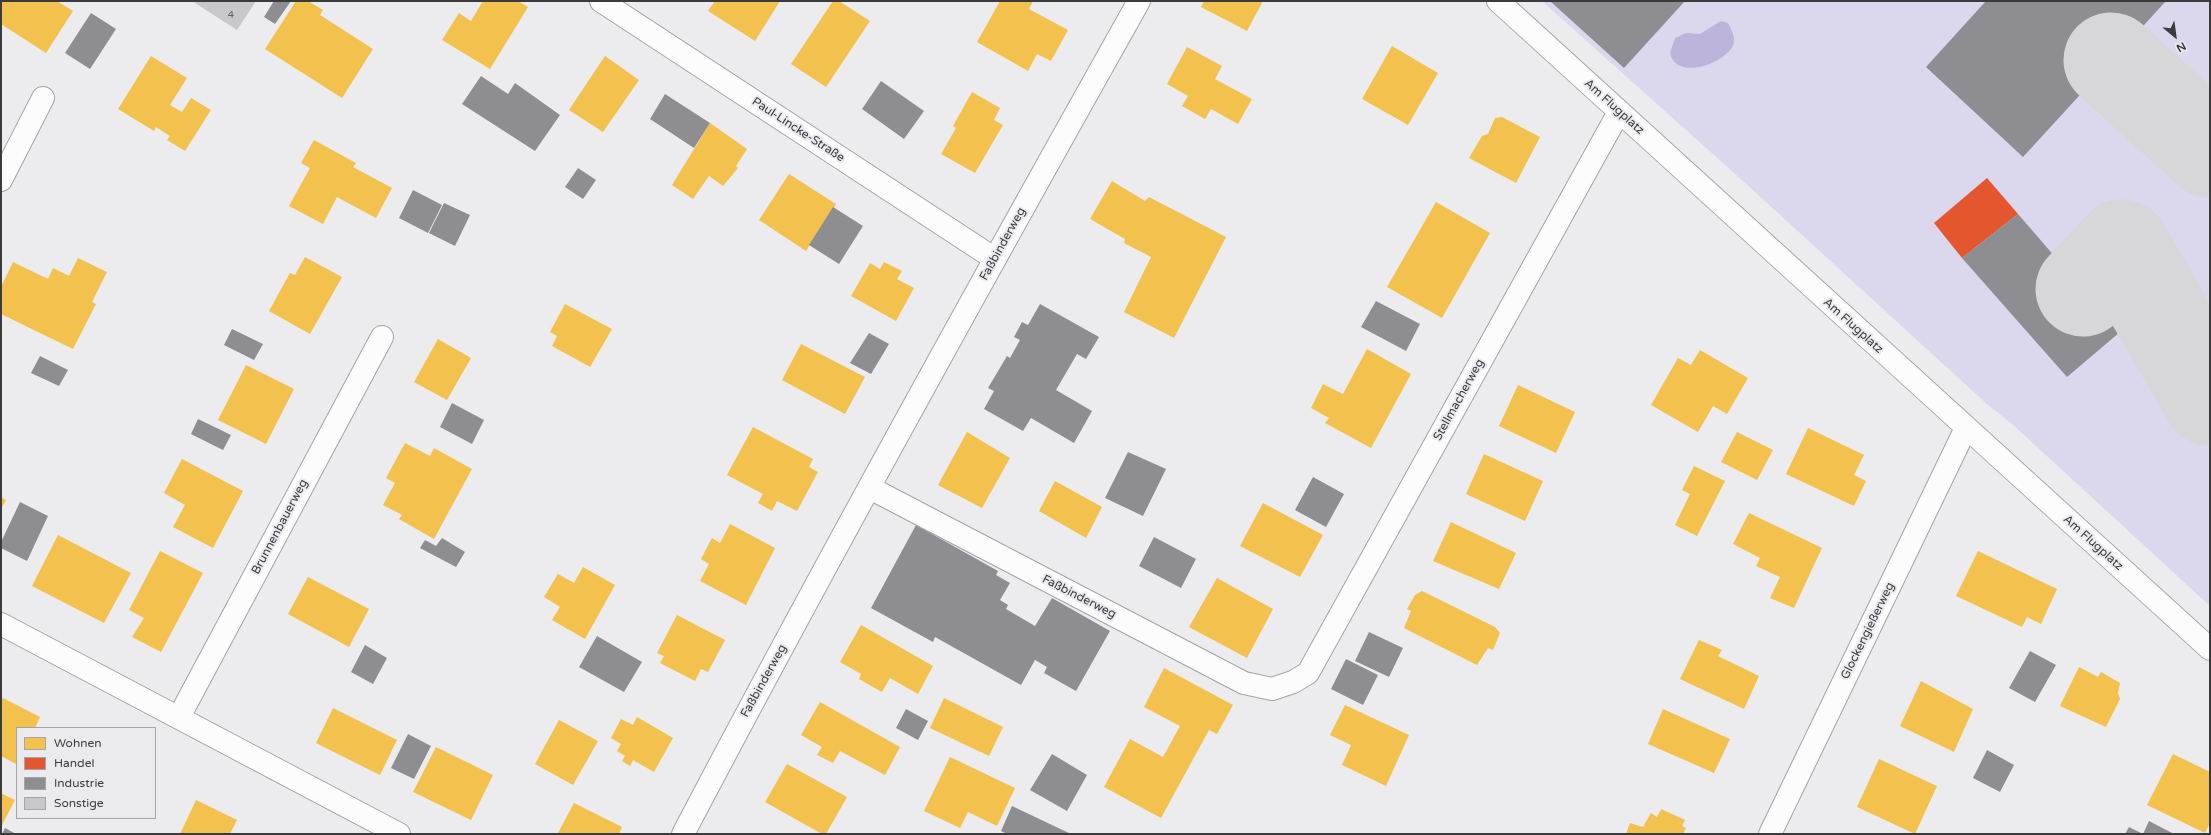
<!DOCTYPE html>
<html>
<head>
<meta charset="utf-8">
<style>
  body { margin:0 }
  #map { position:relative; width:2211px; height:835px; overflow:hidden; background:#ecebee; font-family:"Varela Round",sans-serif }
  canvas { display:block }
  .frame { position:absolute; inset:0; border:2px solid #3b3b3d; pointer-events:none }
  .legend { position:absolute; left:16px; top:727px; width:140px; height:92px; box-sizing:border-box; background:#ebeaef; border:1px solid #a5a4a8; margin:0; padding:5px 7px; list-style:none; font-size:12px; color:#3b3b3d }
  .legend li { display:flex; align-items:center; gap:8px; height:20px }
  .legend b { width:20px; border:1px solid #a5a4a8 }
  .north { position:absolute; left:2155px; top:16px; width:40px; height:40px; -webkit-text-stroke:3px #ebeaef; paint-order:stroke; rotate:151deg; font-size:11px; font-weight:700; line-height:16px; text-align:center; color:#3b3b3d }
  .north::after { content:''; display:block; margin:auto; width:14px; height:18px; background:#3b3b3d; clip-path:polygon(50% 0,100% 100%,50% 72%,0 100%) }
</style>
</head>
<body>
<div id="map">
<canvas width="2211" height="835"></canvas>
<div class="frame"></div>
<ul class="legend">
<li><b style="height:11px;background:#f2c14e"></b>Wohnen</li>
<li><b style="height:11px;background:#e4572e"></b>Handel</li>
<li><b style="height:11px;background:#8d8d92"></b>Industrie</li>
<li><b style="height:11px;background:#c8c8ca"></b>Sonstige</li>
</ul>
<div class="north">N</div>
</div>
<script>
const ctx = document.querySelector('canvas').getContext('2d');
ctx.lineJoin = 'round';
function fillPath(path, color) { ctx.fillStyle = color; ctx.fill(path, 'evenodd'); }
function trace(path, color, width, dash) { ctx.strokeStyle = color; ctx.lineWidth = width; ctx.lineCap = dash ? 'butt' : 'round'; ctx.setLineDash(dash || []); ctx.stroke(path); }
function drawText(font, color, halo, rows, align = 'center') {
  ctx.font = font + ' "Varela Round",sans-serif'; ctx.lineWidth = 4; ctx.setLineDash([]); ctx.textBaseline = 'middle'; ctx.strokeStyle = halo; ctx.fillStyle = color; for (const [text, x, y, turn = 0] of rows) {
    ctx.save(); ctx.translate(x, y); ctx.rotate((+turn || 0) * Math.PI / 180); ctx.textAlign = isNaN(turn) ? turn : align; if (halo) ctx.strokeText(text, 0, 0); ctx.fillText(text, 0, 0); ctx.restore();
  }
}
const green = new Path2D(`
  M 1542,1 L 2210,1 L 2210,606 L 2012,424 L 1988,405 L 1743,181 Z`);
const water = new Path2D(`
  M 1721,21 L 1728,23 C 1731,29 1735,36 1734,43 C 1728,63 1676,82 1670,53 L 1675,38 L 1686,33 L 1700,34 Z`);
const homes = new Path2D(`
  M 1,1 L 57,1 L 73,11 L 46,53 L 1,24 Z
  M 296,1 L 308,1 L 323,10 L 320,15 L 373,49 L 342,98 L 265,49 Z
  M 483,1 L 518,1 L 528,7 L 490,69 L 442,40 L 459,13 L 471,21 Z
  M 715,1 L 780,1 L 755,41 L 708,11 Z
  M 833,1 L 839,1 L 870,21 L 826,87 L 791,64 Z
  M 1000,1 L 1033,1 L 1029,9 L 1068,30 L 1051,61 L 1037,54 L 1028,71 L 977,42 Z
  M 1204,1 L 1263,1 L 1247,31 L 1201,7 Z
  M 1392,46 L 1438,73 L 1408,125 L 1362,99 Z
  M 1187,47 L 1222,66 L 1215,79 L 1252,99 L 1238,124 L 1211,109 L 1205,119 L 1182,106 L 1188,96 L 1167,84 Z
  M 151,56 L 187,78 L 170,105 L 182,112 L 191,98 L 211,110 L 185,151 L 167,140 L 170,136 L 156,127 L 154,131 L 118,109 Z
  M 605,56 L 639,80 L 603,132 L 569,110 Z
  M 972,92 L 1000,108 L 994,120 L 1003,125 L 975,173 L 941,154 L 956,128 L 953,126 Z
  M 1502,117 L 1540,137 L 1516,183 L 1469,158 L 1482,136 L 1488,134 L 1495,118 Z
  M 710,123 L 747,149 L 736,166 L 738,168 L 723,186 L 709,176 L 693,199 L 672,185 Z
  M 314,140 L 356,163 L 353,167 L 392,188 L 376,218 L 337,197 L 323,224 L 289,206 L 310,168 L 301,163 Z
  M 789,174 L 836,204 L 806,251 L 759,220 Z
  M 1112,181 L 1145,201 L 1149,197 L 1226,237 L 1174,338 L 1124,312 L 1151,257 L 1124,243 L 1125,239 L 1090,219 Z
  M 1436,202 L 1490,233 L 1442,318 L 1387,287 Z
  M 305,257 L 342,277 L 310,334 L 269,311 L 290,273 L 295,275 Z
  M 78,258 L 107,272 L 92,302 L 96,304 L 73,349 L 1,314 L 1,287 L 13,262 L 48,279 L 53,268 L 69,276 Z
  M 884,262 L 902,271 L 897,279 L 914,288 L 896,321 L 851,296 L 870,263 L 880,269 Z
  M 565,304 L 612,329 L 590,367 L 552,346 L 557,336 L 550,332 Z
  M 438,339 L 471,358 L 447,400 L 414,382 Z
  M 801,344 L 865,377 L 845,414 L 782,380 Z
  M 1367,349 L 1411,374 L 1371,448 L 1325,423 L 1329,418 L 1311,408 L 1323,384 L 1343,394 Z
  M 1700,350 L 1748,378 L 1727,414 L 1713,406 L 1698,432 L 1651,405 L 1678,358 L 1691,365 Z
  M 246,365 L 294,389 L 266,444 L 218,420 Z
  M 1518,385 L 1575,412 L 1556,453 L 1499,426 Z
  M 753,427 L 813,459 L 809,467 L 818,472 L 797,511 L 777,501 L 772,511 L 758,503 L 763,494 L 727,475 Z
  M 1808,428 L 1864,455 L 1854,475 L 1866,481 L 1854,506 L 1786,474 Z
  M 967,432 L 1010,458 L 982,508 L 938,485 Z
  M 1737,432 L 1773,450 L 1757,480 L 1721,462 Z
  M 405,443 L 430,456 L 434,448 L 472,469 L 434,539 L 399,519 L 402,515 L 383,505 L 395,483 L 386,478 Z
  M 1484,454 L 1543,481 L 1525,521 L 1466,494 Z
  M 182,459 L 243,491 L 213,548 L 173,527 L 185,505 L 164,493 Z
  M 1694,466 L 1725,481 L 1697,536 L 1675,525 L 1690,494 L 1682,490 Z
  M 1055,481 L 1102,507 L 1086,538 L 1039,511 Z
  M 1,497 L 6,500 L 1,509 Z
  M 1263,503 L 1323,535 L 1300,577 L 1240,546 Z
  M 1749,513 L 1822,548 L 1794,608 L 1770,598 L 1780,577 L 1756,566 L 1760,558 L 1733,544 Z
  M 1451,522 L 1516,553 L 1499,589 L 1433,561 Z
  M 730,524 L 775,548 L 746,605 L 700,581 L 709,564 L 701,559 L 712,538 L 720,543 Z
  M 58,535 L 131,573 L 104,623 L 32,586 Z
  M 160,551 L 203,573 L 161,652 L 132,637 L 144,618 L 129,610 Z
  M 1978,551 L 2057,589 L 2041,624 L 2027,617 L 2022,627 L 1956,596 Z
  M 583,567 L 615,585 L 585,639 L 552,620 L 560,607 L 544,597 L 558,574 L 574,583 Z
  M 308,577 L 369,609 L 349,647 L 288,614 Z
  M 1217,578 L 1273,609 L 1247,658 L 1189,627 Z
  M 1422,591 L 1495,627 L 1500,633 L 1493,650 L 1488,648 L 1477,665 L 1404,628 L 1411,611 L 1407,609 L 1415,595 Z
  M 677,615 L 725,640 L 708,672 L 701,669 L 695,681 L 660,663 L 664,656 L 657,653 Z
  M 861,625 L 933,666 L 918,694 L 890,678 L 882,692 L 859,679 L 861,674 L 840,662 Z
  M 1699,640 L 1722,650 L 1718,656 L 1759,676 L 1744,709 L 1680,679 Z
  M 2079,667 L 2098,677 L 2101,672 L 2120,683 L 2118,693 L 2120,699 L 2106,727 L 2060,706 Z
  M 1164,668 L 1233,705 L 1217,734 L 1209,730 L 1161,818 L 1104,787 L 1130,739 L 1163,757 L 1180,726 L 1144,707 Z
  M 1921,681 L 1973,709 L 1954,752 L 1900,726 Z
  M 3,698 L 40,717 L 35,728 L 17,728 L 16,764 L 1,756 L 1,703 Z
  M 944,698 L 1003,727 L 989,756 L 930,728 Z
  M 820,702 L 900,747 L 885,775 L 840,751 L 833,763 L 817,755 L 822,747 L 801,735 Z
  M 1345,705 L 1409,735 L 1386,786 L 1342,765 L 1351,745 L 1330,735 Z
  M 333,708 L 397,740 L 380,775 L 316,743 Z
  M 1663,709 L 1730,739 L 1714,773 L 1648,744 Z
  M 637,717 L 673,738 L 654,772 L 633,760 L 630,766 L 622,761 L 625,756 L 617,751 L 621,744 L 611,738 L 621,719 L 633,725 Z
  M 559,720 L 598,741 L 573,785 L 535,764 Z
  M 436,747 L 493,775 L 471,820 L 413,792 Z
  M 2173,754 L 2210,772 L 2210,823 L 2205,833 L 2147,805 Z
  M 950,757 L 1015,788 L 997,826 L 968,812 L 960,828 L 924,811 Z
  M 1879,759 L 1937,786 L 1915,834 L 1857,807 Z
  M 787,764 L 847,797 L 826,834 L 822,834 L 765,802 Z
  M 1,793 L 15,800 L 1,827 Z
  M 196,800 L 237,820 L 230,834 L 180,834 Z
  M 574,803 L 622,827 L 619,834 L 558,833 Z
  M 1661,809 L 1685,820 L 1682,826 L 1686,828 L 1683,834 L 1626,834 L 1630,823 L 1643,827 L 1651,813 L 1657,817 Z`);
const shops = new Path2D(`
  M 1987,178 L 2018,214 L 1962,258 L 1934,223 Z`);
const industry = new Path2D(`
  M 274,1 L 291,1 L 275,24 L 264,17 Z
  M 1550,1 L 1685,1 L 1624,68 Z
  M 1986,1 L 2166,1 L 2023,157 L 1926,67 Z
  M 91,13 L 116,29 L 90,69 L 65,53 Z
  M 481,76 L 508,94 L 515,83 L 560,115 L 535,151 L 462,104 Z
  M 881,81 L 924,111 L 904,139 L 862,109 Z
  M 665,94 L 710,123 L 694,148 L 650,119 Z
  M 578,168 L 596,180 L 583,199 L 565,187 Z
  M 413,190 L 442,205 L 428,233 L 399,218 Z
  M 444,203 L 470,215 L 455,246 L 429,233 Z
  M 833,207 L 863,226 L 839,264 L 809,245 Z
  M 2018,214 L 2120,332 L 2067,377 L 1962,258 Z
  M 1376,301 L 1420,324 L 1406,351 L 1361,327 Z
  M 1040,304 L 1099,337 L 1086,359 L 1077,354 L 1056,390 L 1092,411 L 1074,443 L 1031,418 L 1023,431 L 984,409 L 994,391 L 988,388 L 1007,356 L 1010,358 L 1020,340 L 1014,337 L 1022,322 L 1028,325 Z
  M 232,329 L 263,344 L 254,360 L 224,345 Z
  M 869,333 L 889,344 L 871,374 L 850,363 Z
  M 40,356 L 68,370 L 59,386 L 31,373 Z
  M 452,403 L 484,420 L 472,444 L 440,427 Z
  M 198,419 L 231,435 L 223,450 L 191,434 Z
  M 1128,452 L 1166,469 L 1143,516 L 1105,498 Z
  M 1313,477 L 1344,494 L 1326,527 L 1295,510 Z
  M 20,502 L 48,516 L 27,561 L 1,548 L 1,542 Z
  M 916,525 L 998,571 L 996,575 L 1010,583 L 1000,600 L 1008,605 L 1006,609 L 1035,626 L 1052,598 L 1110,631 L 1076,691 L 1044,673 L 1047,667 L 1035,660 L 1021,685 L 935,637 L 933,642 L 871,608 Z
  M 1154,537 L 1196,559 L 1181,588 L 1139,566 Z
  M 442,538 L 465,552 L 456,567 L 420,548 L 425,540 L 436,546 Z
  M 1369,632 L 1403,648 L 1389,677 L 1355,661 Z
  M 597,636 L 642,662 L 624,692 L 579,667 Z
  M 365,645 L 387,658 L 373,684 L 351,672 Z
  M 2030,651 L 2056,665 L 2035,702 L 2009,688 Z
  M 1346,659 L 1378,675 L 1363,705 L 1331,689 Z
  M 906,709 L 928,721 L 918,740 L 896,728 Z
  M 408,734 L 431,746 L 414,779 L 391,768 Z
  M 1987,750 L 2014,765 L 2000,792 L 1973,778 Z
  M 1052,754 L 1087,775 L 1067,811 L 1030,790 Z
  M 1012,806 L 1071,834 L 1007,834 L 1001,831 Z
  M 2149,821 L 2174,834 L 2125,834 L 2129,827 L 2143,834 Z
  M 5,828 L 16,834 L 2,834 Z`);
const taxiway = new Path2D(`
  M 2111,60 L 2210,150
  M 2083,289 L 2122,247 L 2210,398`);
const building = new Path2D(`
  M 192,1 L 256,1 L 237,30 Z`);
const minor = new Path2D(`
  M 601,1 L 995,259
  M 1498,1 L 2210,649
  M 1,180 L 43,98
  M 870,488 L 1244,683 L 1272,689 L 1293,682 L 1308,673 L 1619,112
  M 1,624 L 399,834
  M 179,717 L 382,337
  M 683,834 C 830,554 984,277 1139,1
  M 1770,834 L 1966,428`);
const numberNames = [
  ["4",231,15]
];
const streetNames = [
  ["Am Flugplatz",1614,107,42],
  ["Paul-Lincke-Straße",798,130,33],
  ["Faßbinderweg",1003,244,-61],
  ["Am Flugplatz",1853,326,42],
  ["Stellmacherweg",1459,400,-61],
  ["Brunnenbauerweg",280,527,-62],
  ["Am Flugplatz",2093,543,42],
  ["Faßbinderweg",1079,597,27],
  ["Glockengießerweg",1868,631,-64],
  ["Faßbinderweg",764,681,-61]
];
fillPath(green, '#dbd7ed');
fillPath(water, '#bcb4db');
fillPath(homes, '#f2c14e');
fillPath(shops, '#e4572e');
fillPath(industry, '#8d8d92');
trace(taxiway, '#d7d6d8', 95);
fillPath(building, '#c8c8ca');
trace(minor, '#a4a4a6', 24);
trace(minor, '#fcfcfc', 22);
drawText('10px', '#5e5e60', null, numberNames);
drawText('12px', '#3b3b3d', '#ebeaef', streetNames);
</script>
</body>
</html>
